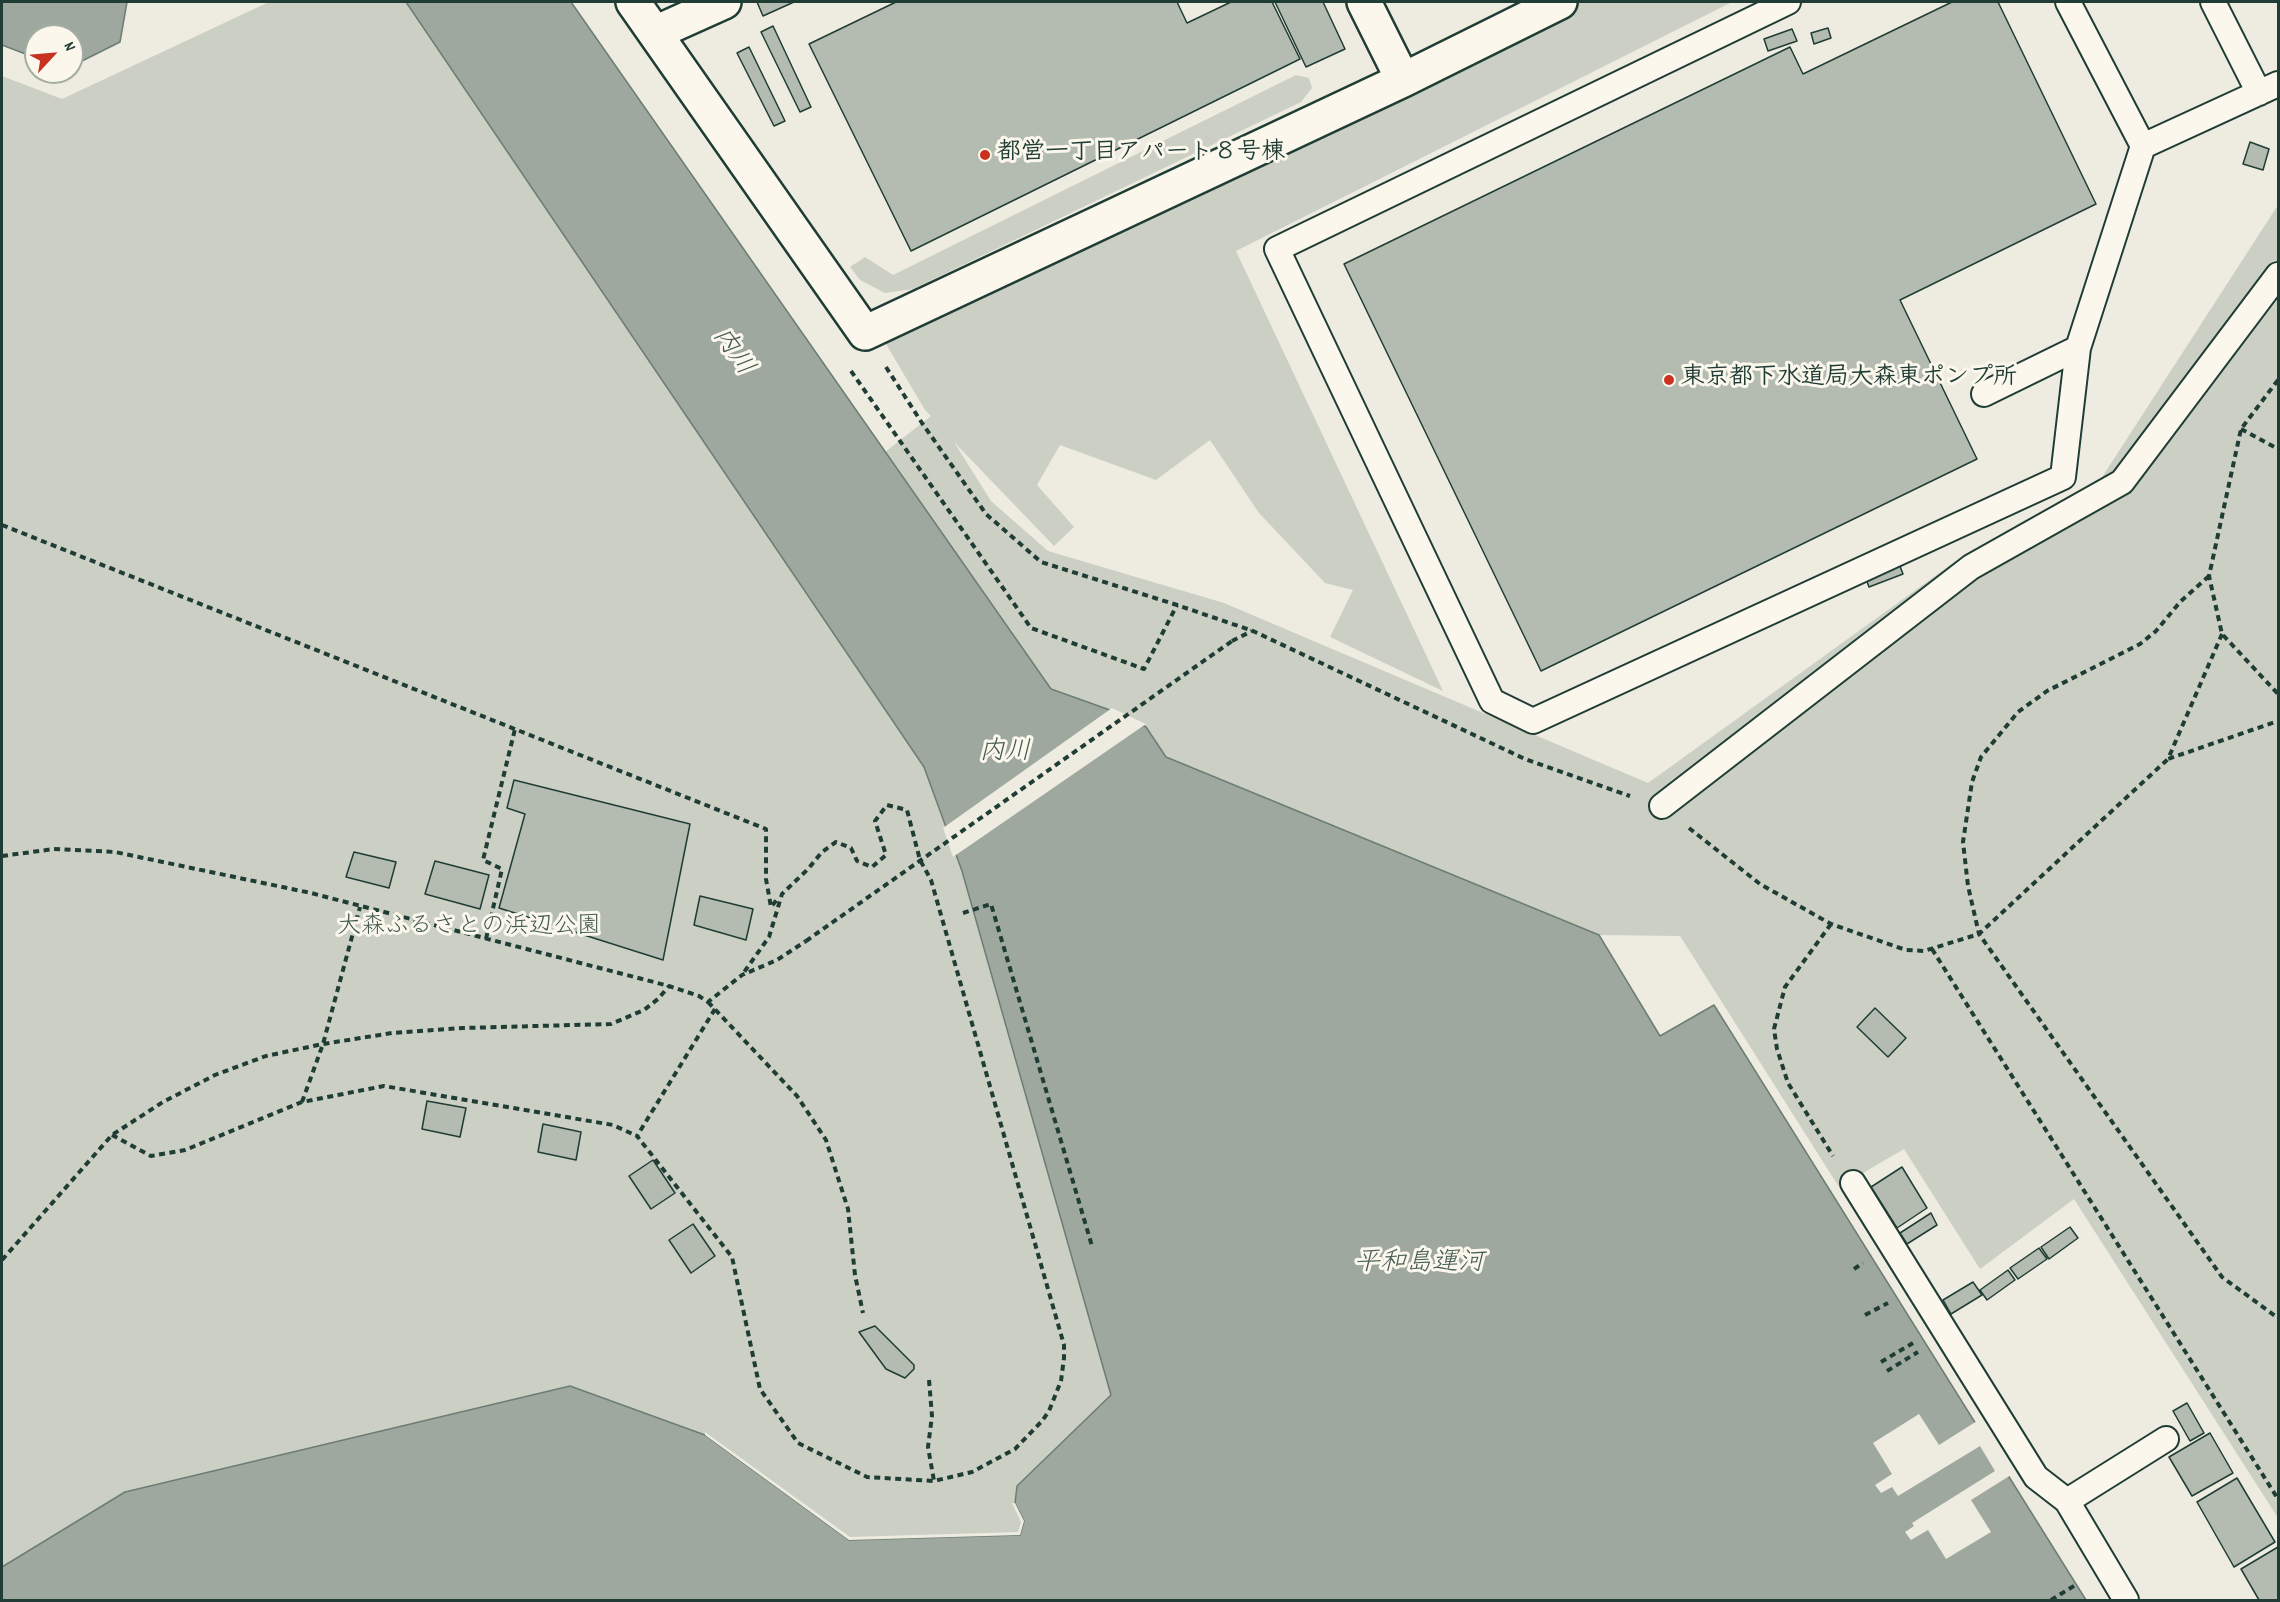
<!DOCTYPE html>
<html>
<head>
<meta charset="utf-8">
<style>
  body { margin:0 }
  #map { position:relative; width:2280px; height:1602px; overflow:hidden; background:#eeece1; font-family:Dekko,sans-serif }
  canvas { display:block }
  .frame { position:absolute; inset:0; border:3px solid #1f3d34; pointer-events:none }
  .north { position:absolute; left:24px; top:24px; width:60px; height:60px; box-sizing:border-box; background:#fbf7ec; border:2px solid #a3ada2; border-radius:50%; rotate:64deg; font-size:16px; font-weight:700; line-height:24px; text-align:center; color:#1f3d34 }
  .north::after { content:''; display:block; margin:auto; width:21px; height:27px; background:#c8321e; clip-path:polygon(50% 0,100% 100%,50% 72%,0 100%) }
</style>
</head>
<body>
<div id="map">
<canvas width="2280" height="1602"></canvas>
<div class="frame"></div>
<div class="north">N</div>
</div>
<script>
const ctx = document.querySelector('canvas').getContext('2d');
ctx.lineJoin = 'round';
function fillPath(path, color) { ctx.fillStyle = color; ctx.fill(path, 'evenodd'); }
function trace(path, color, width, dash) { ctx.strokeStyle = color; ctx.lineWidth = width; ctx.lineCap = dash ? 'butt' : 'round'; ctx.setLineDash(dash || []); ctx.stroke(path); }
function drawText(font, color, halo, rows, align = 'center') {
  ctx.font = font + ' Dekko,"Klee One",sans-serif'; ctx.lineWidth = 6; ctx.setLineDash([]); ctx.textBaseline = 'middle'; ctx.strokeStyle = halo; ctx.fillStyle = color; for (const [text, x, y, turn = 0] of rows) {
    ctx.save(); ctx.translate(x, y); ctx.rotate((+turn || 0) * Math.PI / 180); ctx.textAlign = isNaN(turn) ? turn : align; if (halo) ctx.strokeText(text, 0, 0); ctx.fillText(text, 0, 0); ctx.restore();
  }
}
const green = new Path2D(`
  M 269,2 L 406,2 L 924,767 L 962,871 L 1111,1395 L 1017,1486 L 1015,1503 L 1024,1521 L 1020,1535 L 849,1540 L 125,1492 L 2,1567 L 2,76 L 62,99 Z
  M 1573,2 L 1732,2 L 1236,251 L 1443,691 L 1330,637 L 1353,590 L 1325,583 L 1259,513 L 1210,440 L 1156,480 L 1060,445 L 1037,485 L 1074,527 L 1054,546 L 954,442 L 991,501 L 1048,551 L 1224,603 L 1648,783 L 1960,558 L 2097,485 L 2278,205 L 2278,1518 L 2074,1199 L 1980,1269 L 1904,1149 L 1839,1187 L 1680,936 L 1599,935 L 1166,757 L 1146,727 L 1107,709 L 1051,689 L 885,452 L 931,416 L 925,410 L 886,344 Z
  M 1296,75 L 1309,78 L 1312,88 L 1301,102 L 913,289 L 885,293 L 860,280 L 850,267 L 865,257 L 893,275 Z`);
const water = new Path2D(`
  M 2,2 L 127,2 L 120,42 L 72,66 L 72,36 L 36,36 L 36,58 L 2,45 Z
  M 406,2 L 571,2 L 1051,689 L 1107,709 L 1146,727 L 1166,757 L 1599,935 L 1660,1036 L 1714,1005 L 2086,1600 L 2,1600 L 2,1567 L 125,1492 L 570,1386 L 705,1435 L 849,1540 L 1020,1535 L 1024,1521 L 1015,1503 L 1017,1486 L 1111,1395 L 962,871 L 924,767 Z`);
const pier = new Path2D(`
  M 1112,708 L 1146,724 L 953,857 L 943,828 Z
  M 1919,1414 L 1939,1445 L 1977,1421 L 2011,1475 L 1971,1500 L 1991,1532 L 1946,1559 L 1928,1530 L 1911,1540 L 1905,1532 L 1914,1526 L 1912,1523 L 1995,1471 L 1980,1446 L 1898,1496 L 1892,1487 L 1881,1493 L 1875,1485 L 1892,1474 L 1873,1443 Z
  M 705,1432 L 850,1537 L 1018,1532 L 1021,1522 L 1012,1503 L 1015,1503 L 1024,1521 L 1020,1535 L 849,1540 L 705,1435 Z`);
const building = new Path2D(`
  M 757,2 L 794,2 L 763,16 Z
  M 896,2 L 1177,2 L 1187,23 L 1231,2 L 1272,2 L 1300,59 L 911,251 L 809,44 Z
  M 1275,2 L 1323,2 L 1345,49 L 1306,67 Z
  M 1952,2 L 1998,2 L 2096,204 L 1900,300 L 1977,459 L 1541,671 L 1344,264 L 1790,47 L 1803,74 Z
  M 773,26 L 811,107 L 800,112 L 761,32 Z
  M 1828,28 L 1831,38 L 1814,44 L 1811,33 Z
  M 1792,29 L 1797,41 L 1768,51 L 1764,39 Z
  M 749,47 L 785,121 L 774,126 L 737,53 Z
  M 2250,142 L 2269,149 L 2263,170 L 2243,164 Z
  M 1898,561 L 1903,574 L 1869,587 L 1864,574 Z
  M 514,780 L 690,824 L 663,960 L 499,908 L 525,814 L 507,808 Z
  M 354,852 L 396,862 L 389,888 L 346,877 Z
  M 435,861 L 489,875 L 480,909 L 425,894 Z
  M 700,896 L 753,909 L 746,940 L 694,925 Z
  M 1875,1008 L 1906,1038 L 1888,1057 L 1857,1027 Z
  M 427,1101 L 466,1108 L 460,1137 L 422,1129 Z
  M 543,1124 L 581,1132 L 576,1160 L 538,1152 Z
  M 653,1160 L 675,1193 L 651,1209 L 629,1176 Z
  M 1902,1167 L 1927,1208 L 1897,1228 L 1871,1187 Z
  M 1931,1213 L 1937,1225 L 1907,1244 L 1900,1233 Z
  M 693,1224 L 715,1256 L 691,1273 L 669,1240 Z
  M 2070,1227 L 2078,1238 L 2049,1259 L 2041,1247 Z
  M 2039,1248 L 2047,1259 L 2018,1279 L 2010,1268 Z
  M 2008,1270 L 2015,1280 L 1987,1300 L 1980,1290 Z
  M 1973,1282 L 1982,1295 L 1951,1314 L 1943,1300 Z
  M 875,1326 L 914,1365 L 914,1369 L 905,1378 L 886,1369 L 859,1332 Z
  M 2187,1403 L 2204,1433 L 2190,1441 L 2173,1411 Z
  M 2210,1433 L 2233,1473 L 2192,1496 L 2169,1457 Z
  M 2237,1478 L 2275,1542 L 2234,1567 L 2197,1502 Z
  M 2278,1547 L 2278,1600 L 2259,1600 L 2241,1569 Z`);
const path = new Path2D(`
  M 886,367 L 922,423 L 986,514 L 1041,562 L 1177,605 L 1253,631 L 1525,759 L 1630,796
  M 851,371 L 1031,628 L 1144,669 L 1177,605
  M 2278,380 L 2241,429 L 2209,576 L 2222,634 L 2278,694
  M 2241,429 L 2278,449
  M 2,525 L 766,829 L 766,879 L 771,907 L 779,897
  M 2209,576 L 2180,602 L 2156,631 L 2140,644 L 2047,691 L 2018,712 L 1981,757 L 1972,782 L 1963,842 L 1968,886 L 1979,934 L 2222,1277 L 2278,1318
  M 2222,634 L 2168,759 L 2278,721
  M 1232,641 L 1252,631
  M 1689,828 L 1760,884 L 1831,924 L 1906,950 L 1924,951 L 1979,934 L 2168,759
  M 2,856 L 54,849 L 115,852 L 311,893 L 669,986 L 699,996 L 708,1002 L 742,975 L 777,960 L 806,941
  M 963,913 L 991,904 L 1092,1246
  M 1831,924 L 1785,987 L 1774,1029 L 1777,1049 L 1788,1083 L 1833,1156
  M 486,939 L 502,869 L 483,860 L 515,729
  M 1932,949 L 2278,1499
  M 708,1002 L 797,1096 L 826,1140 L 848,1209 L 855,1275 L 863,1313
  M 715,1009 L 637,1136 L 732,1257 L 760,1389 L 798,1443 L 867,1477 L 934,1481 L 972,1472 L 1015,1449 L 1042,1421 L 1049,1411 L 1061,1381 L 1064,1358 L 1064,1345 L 931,880 L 920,860 L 907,810 L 887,805 L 875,821 L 886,855 L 872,867 L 857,861 L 851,848 L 836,842 L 822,852 L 808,869 L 782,894 L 769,937 L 742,975
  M 302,1102 L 323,1044 L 360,907
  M 112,1135 L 151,1156 L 185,1150 L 302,1102 L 384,1086 L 613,1125 L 637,1136
  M 2,1260 L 112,1135 L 163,1102 L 215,1075 L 266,1056 L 323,1044 L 392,1033 L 463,1028 L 611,1024 L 644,1010 L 658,999 L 669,986
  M 1854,1269 L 1863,1263
  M 1865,1315 L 1888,1303
  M 1881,1362 L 1913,1343
  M 1887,1371 L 1918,1352
  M 929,1380 L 932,1416 L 928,1447 L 934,1481
  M 2051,1600 L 2077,1584`);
const lane = new Path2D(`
  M 1788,2 L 1277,249 L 1492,701 L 1533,721 L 2063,477 L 2078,348
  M 2068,2 L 2143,146
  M 2213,2 L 2259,93
  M 1984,394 L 2078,348 L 2143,146 L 2278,84
  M 1662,806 L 1971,567 L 2122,482 L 2278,275
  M 1853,1183 L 2036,1477 L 2067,1501 L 2126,1600
  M 2067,1501 L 2166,1439`);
const street = new Path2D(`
  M 633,2 L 865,333 L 1403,80 L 1560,2
  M 1364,2 L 1403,80
  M 655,33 L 724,2`);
const pathBridge = new Path2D(`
  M 806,941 L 1232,641`);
const markers = [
  [985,155,6,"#c8321e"],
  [1669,380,6,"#c8321e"]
];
const poiNames = [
  ["都営一丁目アパート８号棟",997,155],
  ["東京都下水道局大森東ポンプ所",1681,380]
];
const parkNames = [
  ["大森ふるさとの浜辺公園",469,929]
];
const waterNames = [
  ["内川",731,353,55],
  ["内川",1005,754],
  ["平和島運河",1419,1265]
];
fillPath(green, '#cbcfc4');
fillPath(water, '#9fa89f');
trace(water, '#6c7d74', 1.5);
fillPath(pier, '#eeece1');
fillPath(building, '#b4bbb0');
trace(building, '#1f3d34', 1.5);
trace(lane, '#1f3d34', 28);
trace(street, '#1f3d34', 38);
trace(path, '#1f3d34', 4, [6, 4.5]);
trace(lane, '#fbf7ec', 24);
trace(street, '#fbf7ec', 33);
trace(pathBridge, '#1f3d34', 4, [6, 4.5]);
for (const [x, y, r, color] of markers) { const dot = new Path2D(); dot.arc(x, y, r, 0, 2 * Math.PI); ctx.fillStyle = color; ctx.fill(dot); trace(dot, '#fbf7ec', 2); }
drawText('bold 24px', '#1f3d34', '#fbf7ec', poiNames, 'left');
drawText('24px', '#415a51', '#fbf7ec', parkNames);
drawText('italic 26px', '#455d54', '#fbf7ec', waterNames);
</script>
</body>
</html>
